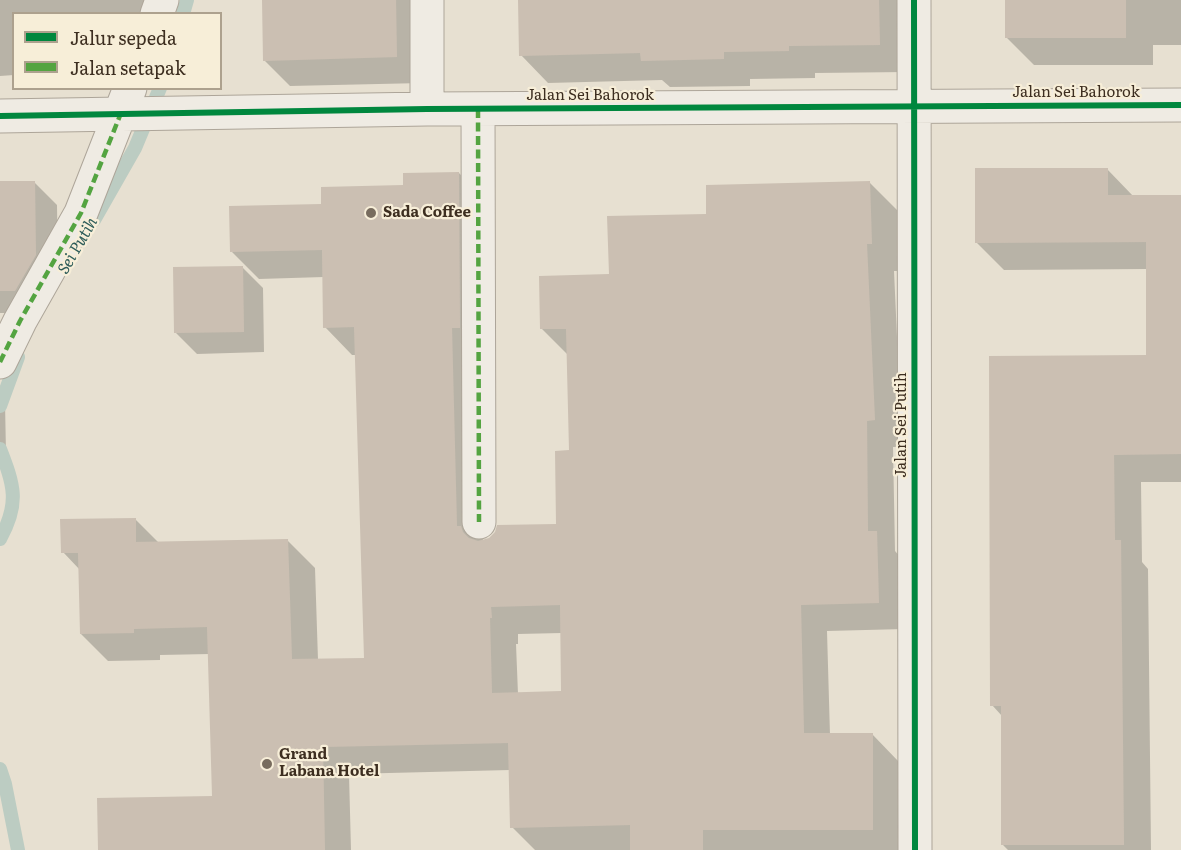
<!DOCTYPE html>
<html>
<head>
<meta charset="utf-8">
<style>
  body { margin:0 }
  #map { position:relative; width:1181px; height:850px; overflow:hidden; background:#e7e0d1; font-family:Literata,serif }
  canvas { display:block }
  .legend { position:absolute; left:12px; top:12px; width:210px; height:78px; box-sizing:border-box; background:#f7eed8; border:2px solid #ada18e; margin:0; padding:8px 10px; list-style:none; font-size:18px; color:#3d2e20 }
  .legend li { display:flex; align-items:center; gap:12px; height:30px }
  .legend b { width:30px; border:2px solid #ada18e }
</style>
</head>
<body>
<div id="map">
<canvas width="1181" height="850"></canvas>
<ul class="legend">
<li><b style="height:8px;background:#00873e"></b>Jalur sepeda</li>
<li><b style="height:8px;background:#54a441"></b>Jalan setapak</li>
</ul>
</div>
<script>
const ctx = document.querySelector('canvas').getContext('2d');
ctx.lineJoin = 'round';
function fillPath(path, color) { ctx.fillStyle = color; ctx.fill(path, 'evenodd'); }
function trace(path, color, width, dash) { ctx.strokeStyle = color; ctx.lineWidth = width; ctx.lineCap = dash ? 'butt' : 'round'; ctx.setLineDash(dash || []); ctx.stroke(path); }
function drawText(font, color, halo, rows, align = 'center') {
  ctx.font = font + ' Literata,serif'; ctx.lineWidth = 4.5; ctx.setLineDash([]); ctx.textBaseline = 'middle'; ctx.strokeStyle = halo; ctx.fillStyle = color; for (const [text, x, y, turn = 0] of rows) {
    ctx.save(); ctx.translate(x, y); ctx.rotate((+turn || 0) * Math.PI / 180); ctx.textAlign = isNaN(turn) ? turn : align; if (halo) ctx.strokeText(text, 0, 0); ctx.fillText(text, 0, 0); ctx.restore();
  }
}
const shadow = new Path2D(`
  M 0,0 L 158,0 L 158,14 L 14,14 L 14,75 L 0,76 Z
  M 263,0 L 421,0 L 423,83 L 290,86 L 264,60 Z
  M 520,0 L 901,0 L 907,72 L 815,73 L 815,78 L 750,79 L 750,86 L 670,87 L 662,80 L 548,83 L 521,55 Z
  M 1006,0 L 1181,0 L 1181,45 L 1153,45 L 1153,65 L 1034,65 L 1007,38 Z
  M 1107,169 L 1134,197 L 1181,197 L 1181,482 L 1141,482 L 1142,562 L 1148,569 L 1151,850 L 1008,850 L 1003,845 L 1002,716 L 992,705 L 1147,356 L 1147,269 L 1004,270 L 977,243 Z
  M 459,173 L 486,201 L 479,354 L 483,541 L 558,525 L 571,452 L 569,356 L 542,329 L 610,275 L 708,215 L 870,183 L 897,210 L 898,271 L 894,271 L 902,447 L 893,447 L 895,551 L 903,560 L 905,629 L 827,631 L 830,735 L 872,734 L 899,762 L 900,850 L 535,850 L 512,827 L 510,770 L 349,774 L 351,850 L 100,850 L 213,798 L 210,654 L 160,655 L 160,660 L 108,661 L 81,634 L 80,570 L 63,552 L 135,519 L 159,543 L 288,541 L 315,568 L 318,660 L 366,659 L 357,355 L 352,355 L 325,327 L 324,277 L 259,279 L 232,252 L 323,205 ZM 562,633 L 562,692 L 518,694 L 516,644 L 518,644 L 518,634 Z
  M 34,182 L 57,205 L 58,278 L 39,313 L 0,313 L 0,183 Z
  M 242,267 L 263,288 L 264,352 L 197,354 L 176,333 Z
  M 0,397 L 5,402 L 6,453 L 0,453 Z`);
const stream = new Path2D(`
  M 183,14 L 187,0
  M 94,220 L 135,148 L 160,88
  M 0,406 L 18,357
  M 0,449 C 14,485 20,503 0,539
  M 0,769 L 5,784 L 18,850`);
const building = new Path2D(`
  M 262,0 L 396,0 L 397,57 L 263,61 Z
  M 518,0 L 879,0 L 880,45 L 789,46 L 789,51 L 724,52 L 724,59 L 641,61 L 640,53 L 519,56 Z
  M 1005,0 L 1126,0 L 1126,38 L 1005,38 Z
  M 975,168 L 1108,168 L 1108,195 L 1181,195 L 1181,454 L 1114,455 L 1115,540 L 1121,540 L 1124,845 L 1001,845 L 1001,706 L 990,706 L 989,356 L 1146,355 L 1146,242 L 975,243 Z
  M 459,172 L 460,328 L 452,328 L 457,526 L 461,526 L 463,532 L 469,538 L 478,541 L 489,538 L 495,532 L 497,525 L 556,524 L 555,451 L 569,450 L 566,329 L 540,329 L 539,276 L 609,274 L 607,216 L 706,214 L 706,185 L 870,181 L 872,244 L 867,244 L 875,420 L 867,421 L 868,531 L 877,531 L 879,603 L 801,605 L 804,733 L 873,733 L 873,830 L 703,830 L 703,850 L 630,850 L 630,825 L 510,828 L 508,743 L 323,747 L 325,850 L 98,850 L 97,798 L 212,796 L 207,627 L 134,629 L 134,633 L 80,634 L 78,553 L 61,553 L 60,519 L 136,518 L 136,542 L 288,539 L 292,659 L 364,658 L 354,327 L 323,328 L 322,250 L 230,252 L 229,206 L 321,204 L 321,187 L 403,185 L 403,173 ZM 560,605 L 561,691 L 492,693 L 490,618 L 492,618 L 491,607 Z
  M 0,181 L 35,181 L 36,255 L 15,291 L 0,291 Z
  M 243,266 L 244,332 L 174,333 L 173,267 Z`);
const minor = new Path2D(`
  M 914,0 L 915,850
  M 157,14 L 162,0
  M 427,109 L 427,0
  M 478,109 L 479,522
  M 0,116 L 427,109 L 1181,105
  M 0,362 L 20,321 L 81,213 L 130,88`);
const quiet = new Path2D(`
  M 478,109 L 479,522
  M 0,362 L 20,321 L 81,213 L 121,113`);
const cycleway = new Path2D(`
  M 914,0 L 915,850
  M 0,116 L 427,109 L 1181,105`);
const markers = [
  [371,213,6,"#786c5e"],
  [267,764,6,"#786c5e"]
];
const streetNames = [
  ["Jalan Sei Bahorok",1076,93],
  ["Jalan Sei Bahorok",590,96],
  ["Jalan Sei Putih",902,425,-90]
];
const poiNames = [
  ["Sada Coffee",383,213],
  ["Grand",279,755],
  ["Labana Hotel",279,772]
];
const waterNames = [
  ["Sei Putih",78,246,-60]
];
fillPath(shadow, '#0003');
trace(stream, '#bcccc2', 14);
fillPath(building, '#cbbfb2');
trace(minor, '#ada599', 35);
trace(minor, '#efebe3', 33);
trace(quiet, '#54a441', 4.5, [9, 4.5]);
trace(cycleway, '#00873e', 6);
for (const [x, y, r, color] of markers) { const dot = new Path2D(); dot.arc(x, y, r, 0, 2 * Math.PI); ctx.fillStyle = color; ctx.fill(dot); trace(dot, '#f7eed8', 2); }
drawText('15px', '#3d2e20', '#f7eed8', streetNames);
drawText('bold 15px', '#3d2e20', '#f7eed8', poiNames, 'left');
drawText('italic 16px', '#2f5d5a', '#f7eed8', waterNames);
</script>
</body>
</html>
